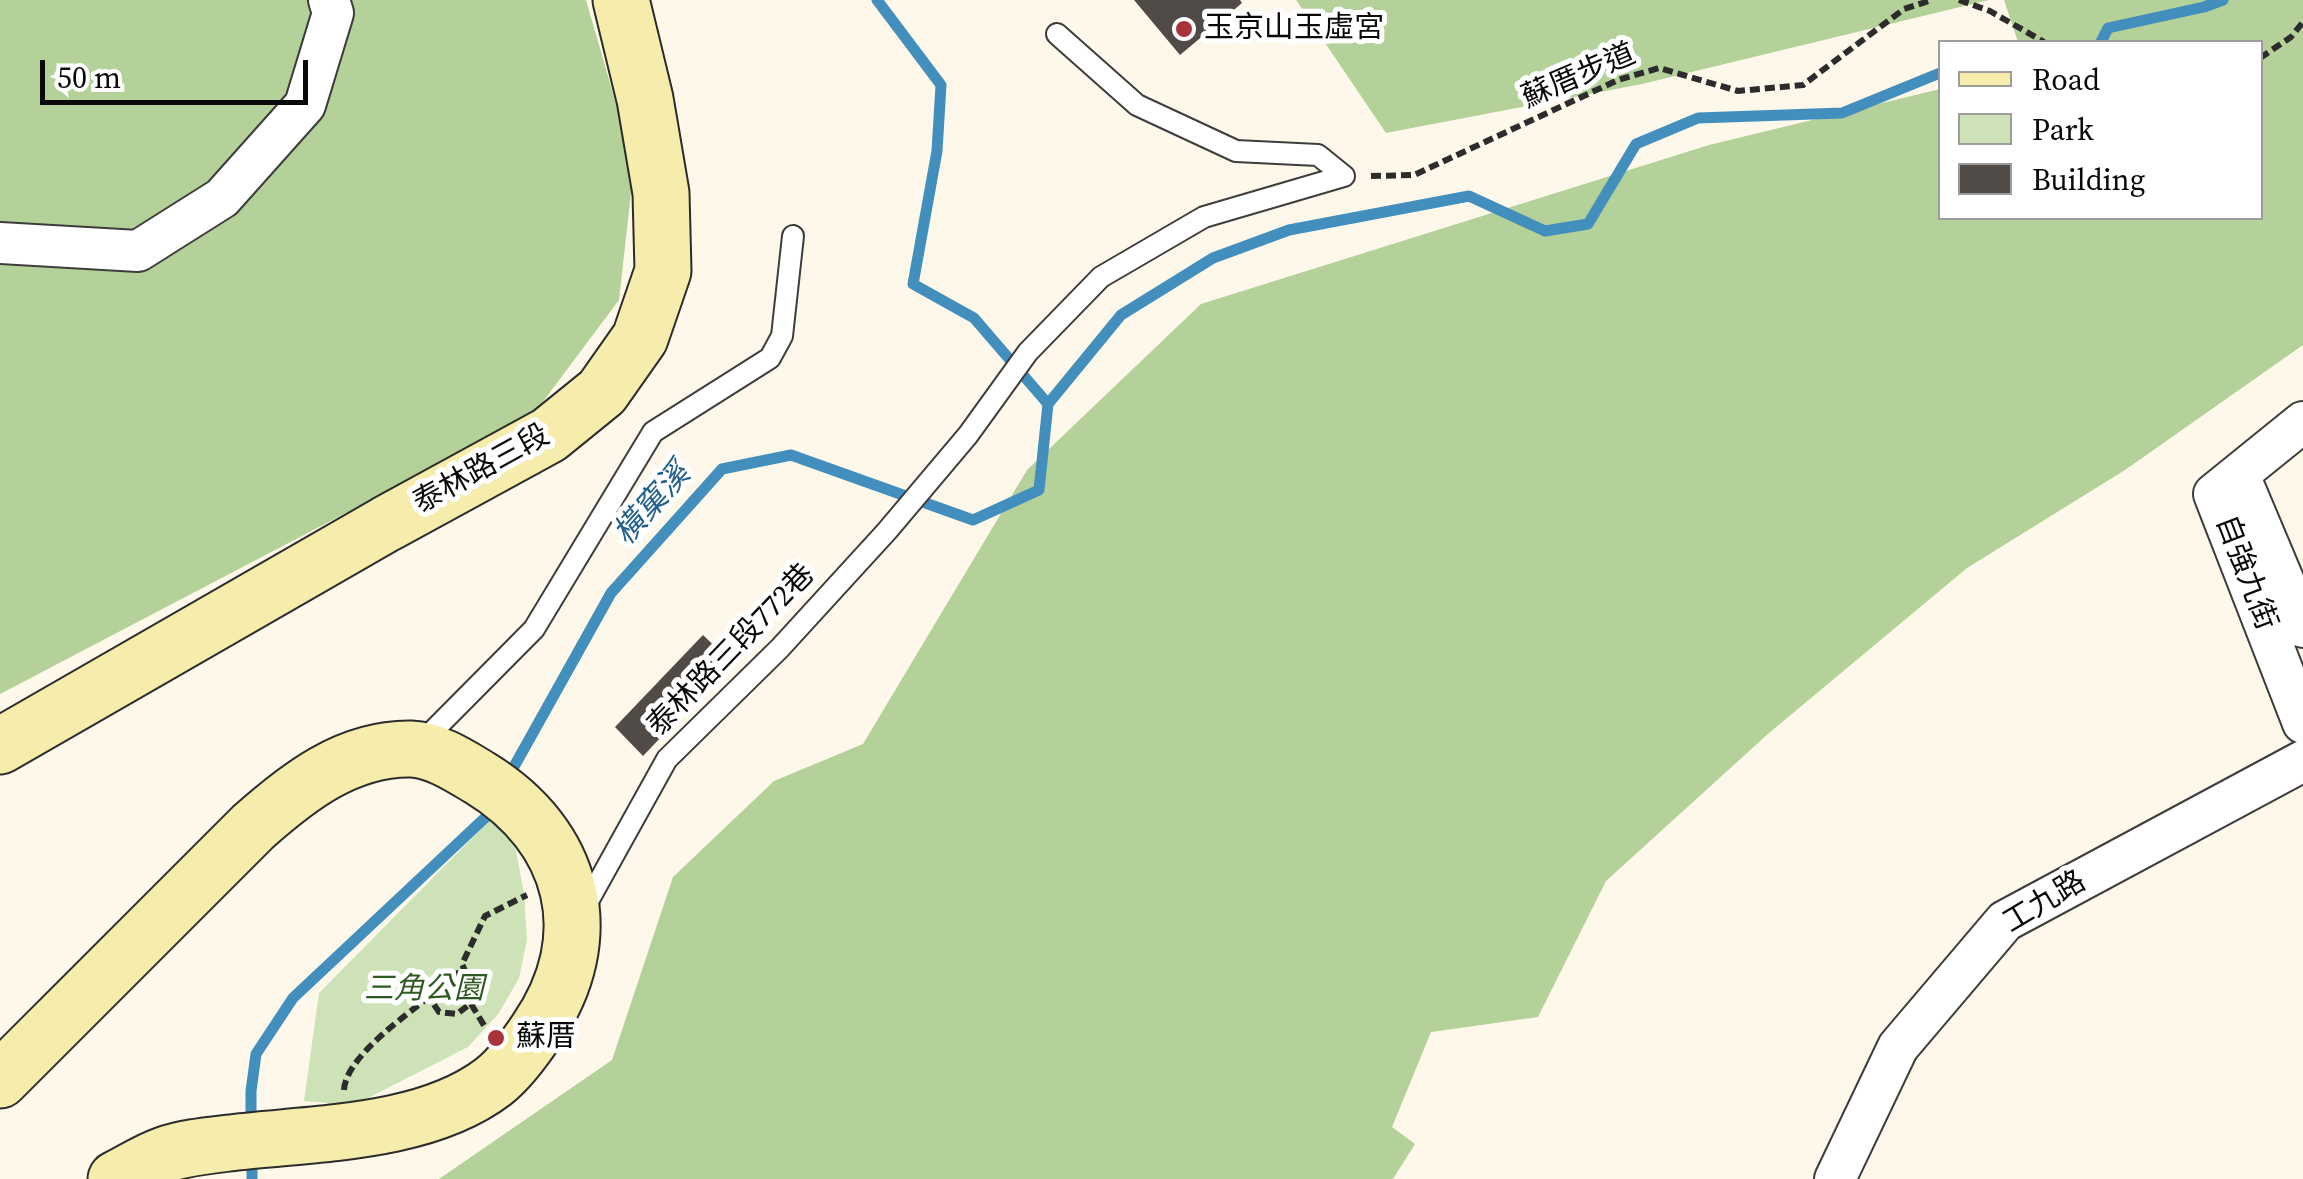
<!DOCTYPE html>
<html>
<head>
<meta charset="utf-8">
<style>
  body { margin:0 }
  #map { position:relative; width:2303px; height:1179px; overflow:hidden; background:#fdf8e9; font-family:"Source Serif 4",serif }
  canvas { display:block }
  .legend { position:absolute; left:1938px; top:40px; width:325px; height:180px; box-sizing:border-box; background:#fff; border:2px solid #9d9d9d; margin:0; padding:12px 18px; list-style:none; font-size:30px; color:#0a0a0a }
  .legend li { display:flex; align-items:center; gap:20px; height:50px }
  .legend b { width:50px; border:2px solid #9d9d9d }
  .scale { position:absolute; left:40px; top:60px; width:268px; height:45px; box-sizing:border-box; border:5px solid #0a0a0a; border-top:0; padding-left:12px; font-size:30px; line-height:35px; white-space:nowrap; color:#0a0a0a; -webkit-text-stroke:8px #fff; paint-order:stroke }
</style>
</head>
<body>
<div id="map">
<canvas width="2303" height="1179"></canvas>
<ul class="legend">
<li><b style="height:12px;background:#f6ecab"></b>Road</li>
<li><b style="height:28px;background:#cee2b7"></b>Park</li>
<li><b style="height:28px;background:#514b47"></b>Building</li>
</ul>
<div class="scale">50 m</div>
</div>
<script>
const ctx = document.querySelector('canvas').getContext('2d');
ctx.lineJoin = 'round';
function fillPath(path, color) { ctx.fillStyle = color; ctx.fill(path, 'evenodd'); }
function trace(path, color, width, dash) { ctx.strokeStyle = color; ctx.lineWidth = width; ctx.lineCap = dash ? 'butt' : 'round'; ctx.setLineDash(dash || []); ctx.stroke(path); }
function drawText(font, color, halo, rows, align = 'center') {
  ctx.font = font + ' "Source Serif 4","Noto Sans TC",serif'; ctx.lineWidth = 10; ctx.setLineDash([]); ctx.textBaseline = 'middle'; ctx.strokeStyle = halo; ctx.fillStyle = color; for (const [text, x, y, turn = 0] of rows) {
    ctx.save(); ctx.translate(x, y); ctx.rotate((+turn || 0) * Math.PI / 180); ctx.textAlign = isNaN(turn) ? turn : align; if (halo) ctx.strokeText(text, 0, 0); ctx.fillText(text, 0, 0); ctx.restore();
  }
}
const green = new Path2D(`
  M 495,815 L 513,836 L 524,893 L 527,940 L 519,978 L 499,1013 L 468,1047 L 364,1100 L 341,1104 L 304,1101 L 319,993 Z`);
const forest = new Path2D(`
  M 0,0 L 586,0 L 634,166 L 619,300 L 533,415 L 0,694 Z
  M 1296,0 L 1989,0 L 1642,84 L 1386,133 Z
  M 2004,0 L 2303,0 L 2303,345 L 2125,470 L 1967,568 L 1769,733 L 1606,881 L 1538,1017 L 1431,1032 L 1392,1127 L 1415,1144 L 1393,1179 L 439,1179 L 612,1060 L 673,877 L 774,781 L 863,744 L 1027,470 L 1201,304 L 1709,145 L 1940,89 L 1940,218 L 2260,218 L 2260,42 L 2018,42 Z`);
const stream = new Path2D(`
  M 2101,42 L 2108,28 L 2204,7 L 2223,0
  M 1048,404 L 1121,315 L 1213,258 L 1289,230 L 1469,196 L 1545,231 L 1588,224 L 1636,144 L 1698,118 L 1842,113 L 1940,73
  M 506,781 L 611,593 L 722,469 L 791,455 L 973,520 L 1039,490 L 1048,404 L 974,318 L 913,284 L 937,151 L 941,85 L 877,0
  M 251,1126 L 251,1091 L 256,1054 L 293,998 L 488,815 L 492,806
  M 252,1155 L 252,1179`);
const building = new Path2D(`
  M 1134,0 L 1240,0 L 1242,3 L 1180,55 Z
  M 703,635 L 732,663 L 643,756 L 615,727 Z`);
const path = new Path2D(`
  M 1959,0 L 1990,11 L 2044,42
  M 2260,58 L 2291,37 L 2303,22
  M 1371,176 L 1414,175 L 1618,80 L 1659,68 L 1738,91 L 1803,85 L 1904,9 L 1932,0
  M 465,976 C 444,967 432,976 429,997 L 439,1012 L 457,1014 L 470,1004 L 473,989 L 462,964 L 485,916 L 527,895
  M 471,1004 L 485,1027
  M 344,1090 C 346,1057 404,1017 429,997`);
const lane = new Path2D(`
  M 1057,34 L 1137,105 L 1236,151 L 1318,155 L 1344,176
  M 420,744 L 534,629 L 653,432 L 770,358 L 782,336 L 793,236
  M 582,912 L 667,759 L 780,648 L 887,531 L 968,435 L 1028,352 L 1101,277 L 1204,217 L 1344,176`);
const street = new Path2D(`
  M 0,243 L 138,251 L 222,198 L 305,105 L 333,13 L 329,0
  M 2303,422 L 2214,494 L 2303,723
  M 2239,475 L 2303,627
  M 1835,1179 L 1898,1047 L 2005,921 L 2303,761`);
const secondary = new Path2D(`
  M 0,746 L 386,524 L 549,435 L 602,392 L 640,338 L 663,271 L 661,193 L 645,99 L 621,0
  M 0,1080 L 253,827 C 298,787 348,748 411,749 C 436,750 460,766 480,778 C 575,836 601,937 537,1030 C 525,1048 510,1069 493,1082 C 426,1133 318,1133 238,1142 C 214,1145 186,1147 164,1155 C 147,1161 132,1171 116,1179`);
const markers = [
  [1184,29,10,"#aa323a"],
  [496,1038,10,"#aa323a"]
];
const poiNames = [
  ["玉京山玉虛宮",1204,29],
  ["蘇厝",516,1038]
];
const streetNames = [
  ["蘇厝步道",1579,77,-23],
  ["泰林路三段",482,470,-29],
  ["自強九街",2245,573,69],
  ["泰林路三段772巷",732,651,-46],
  ["工九路",2045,903,-31]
];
const parkNames = [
  ["三角公園",424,990]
];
const waterNames = [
  ["橫窠溪",653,505,-48]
];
fillPath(green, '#cee2b7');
fillPath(forest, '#b3d198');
trace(stream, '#428ebd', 11);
fillPath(building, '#514b47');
trace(lane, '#3d3d3d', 24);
trace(street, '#3d3d3d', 44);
trace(secondary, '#2c2c2c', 59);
trace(path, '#2c2c2c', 6, [10, 5]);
trace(lane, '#fff', 20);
trace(street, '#fff', 40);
trace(secondary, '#f6ecab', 55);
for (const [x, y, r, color] of markers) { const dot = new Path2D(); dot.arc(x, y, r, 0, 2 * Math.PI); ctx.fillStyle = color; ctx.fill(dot); trace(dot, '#fff', 4); }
drawText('30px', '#0a0a0a', '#fff', poiNames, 'left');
drawText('30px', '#0a0a0a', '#fff', streetNames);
drawText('italic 30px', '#2f5922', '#fff', parkNames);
drawText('italic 32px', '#22608d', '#fff', waterNames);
</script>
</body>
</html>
